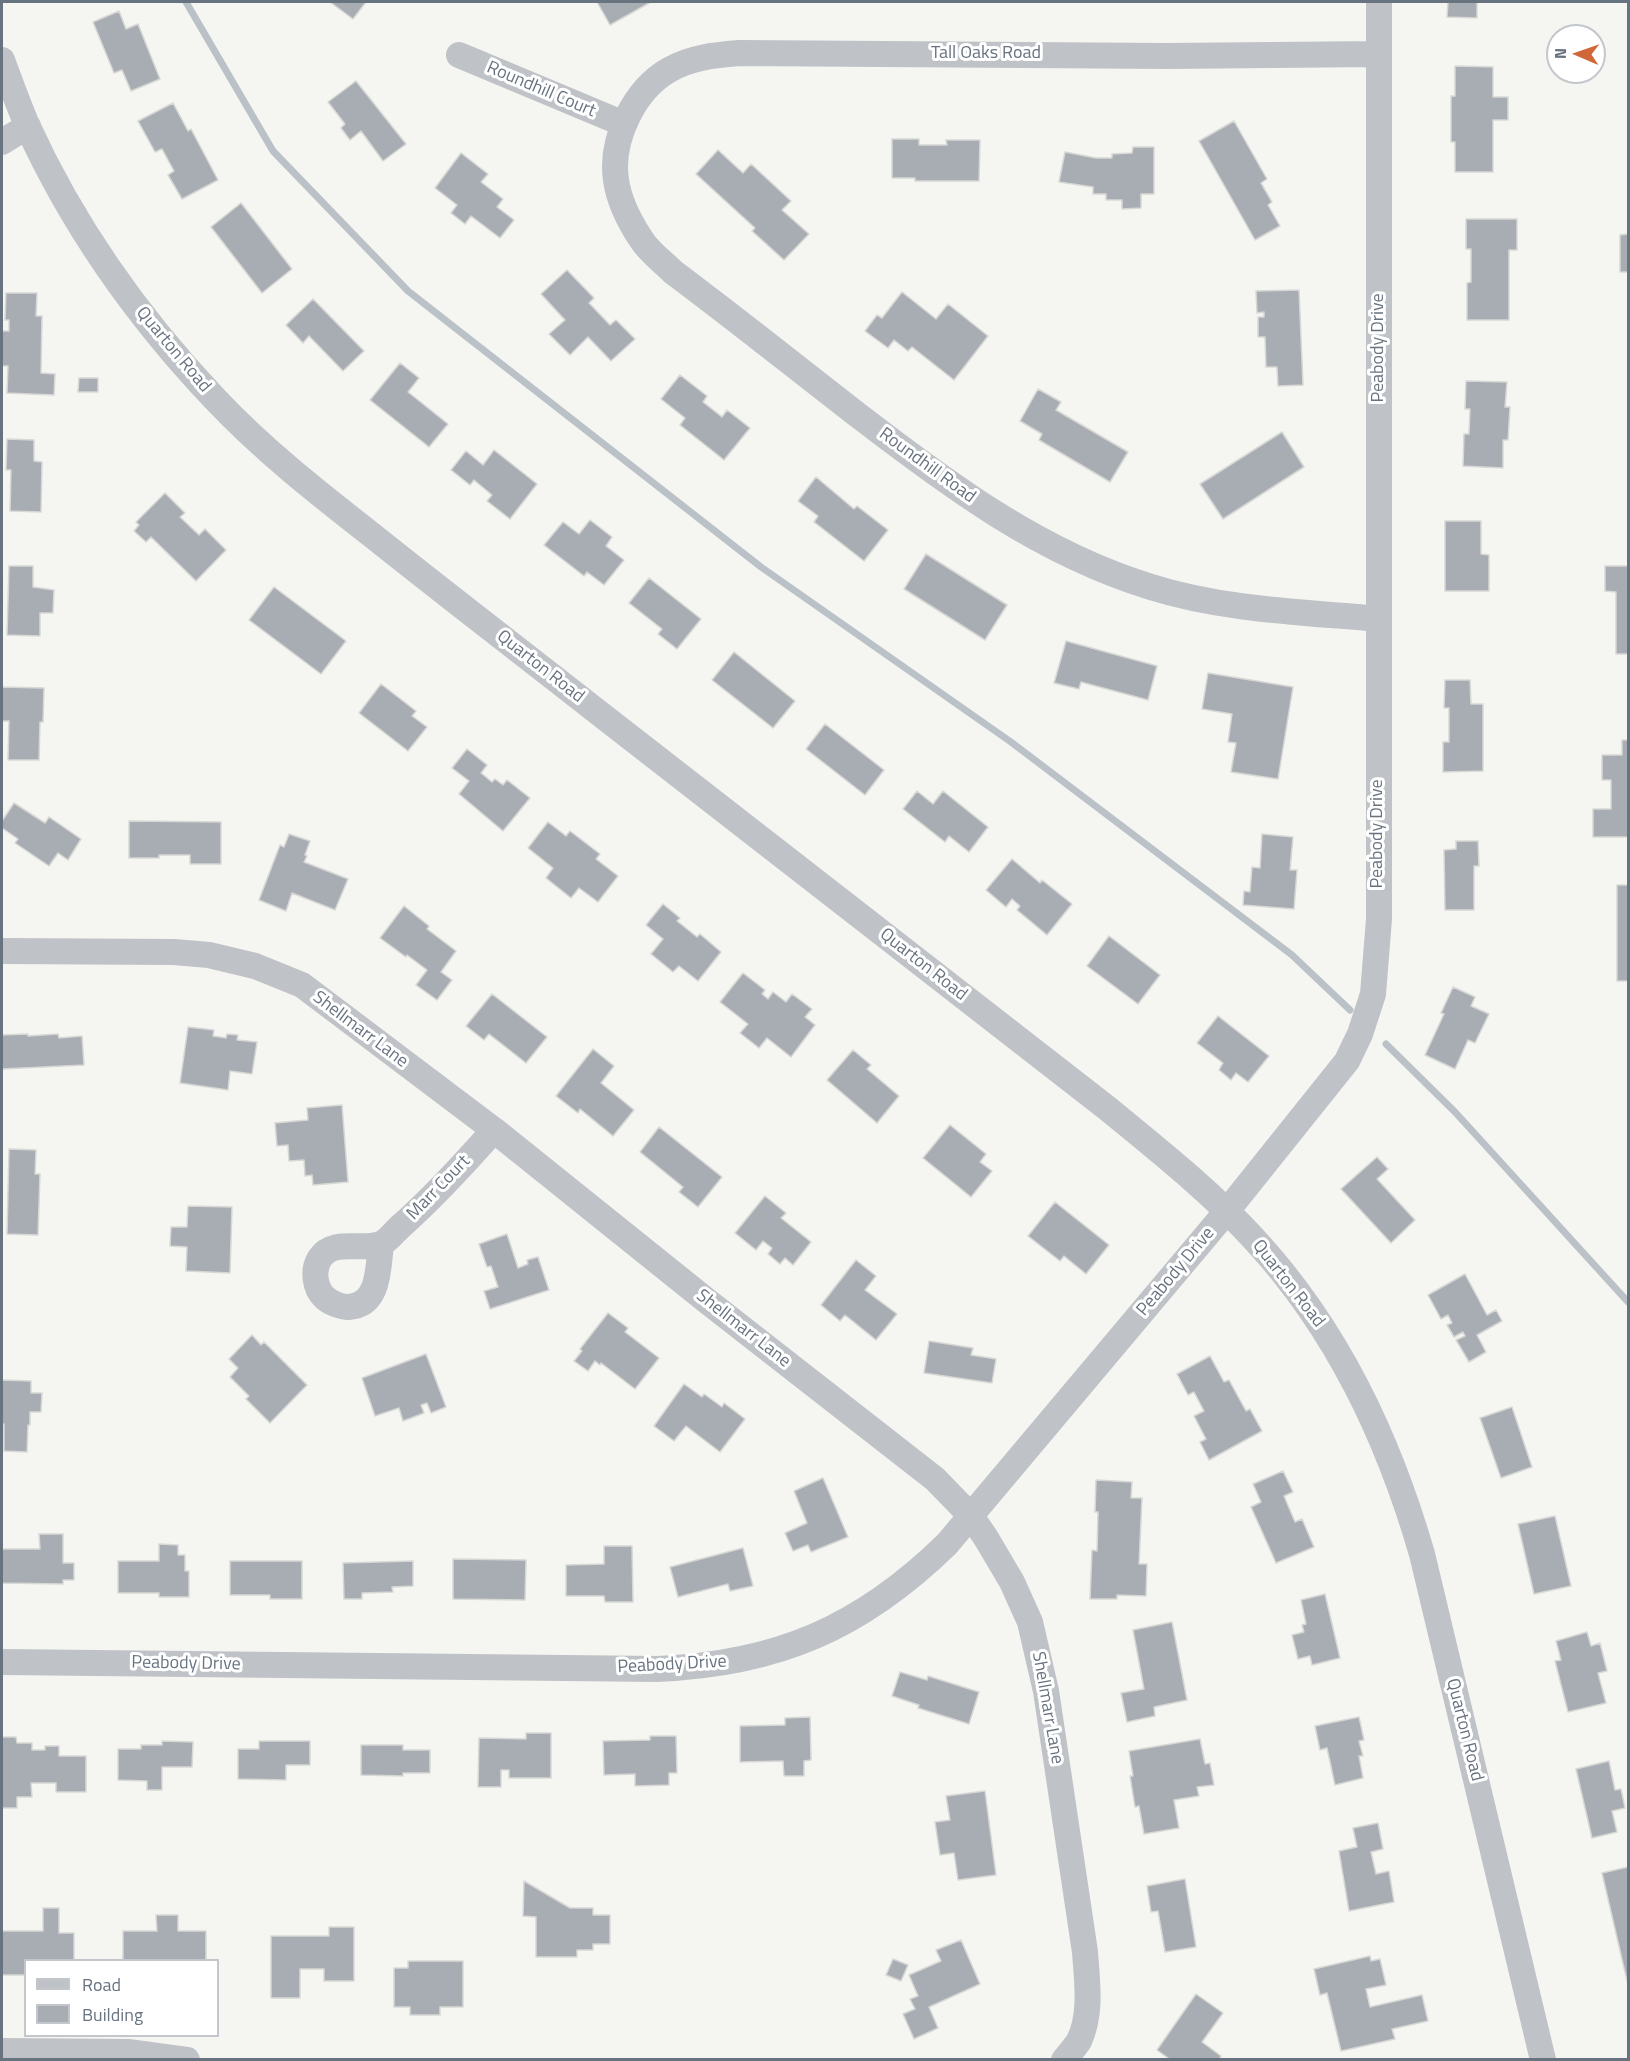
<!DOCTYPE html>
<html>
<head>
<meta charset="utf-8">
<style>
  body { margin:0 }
  #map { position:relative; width:1630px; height:2061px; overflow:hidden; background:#f5f5f2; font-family:"Titillium Web",sans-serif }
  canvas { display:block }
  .frame { position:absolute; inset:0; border:3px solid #687380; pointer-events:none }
  .legend { position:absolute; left:24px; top:1959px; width:195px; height:78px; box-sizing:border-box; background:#fff; border:2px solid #c3c7cc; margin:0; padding:8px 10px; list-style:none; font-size:18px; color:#687380 }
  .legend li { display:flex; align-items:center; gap:12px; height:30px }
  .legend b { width:30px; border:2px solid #c3c7cc }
  .north { position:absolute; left:1546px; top:24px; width:60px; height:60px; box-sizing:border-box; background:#fff; border:2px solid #c3c7cc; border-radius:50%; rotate:272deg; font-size:16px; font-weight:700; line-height:24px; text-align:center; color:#687380 }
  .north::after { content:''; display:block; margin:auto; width:21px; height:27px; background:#d06738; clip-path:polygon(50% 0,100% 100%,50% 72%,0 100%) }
</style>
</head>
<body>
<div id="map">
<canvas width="1630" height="2061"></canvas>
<div class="frame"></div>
<ul class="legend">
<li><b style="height:8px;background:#bfc2c6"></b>Road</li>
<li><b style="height:16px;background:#a7adb2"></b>Building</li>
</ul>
<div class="north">N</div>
</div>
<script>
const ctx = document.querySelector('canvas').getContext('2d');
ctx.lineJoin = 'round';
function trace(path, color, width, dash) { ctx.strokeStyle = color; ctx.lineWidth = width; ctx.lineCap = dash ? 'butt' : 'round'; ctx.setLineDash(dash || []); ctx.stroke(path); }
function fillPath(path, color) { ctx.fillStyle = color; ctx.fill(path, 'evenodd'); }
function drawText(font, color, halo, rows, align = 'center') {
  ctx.font = font + ' "Titillium Web",sans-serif'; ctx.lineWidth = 6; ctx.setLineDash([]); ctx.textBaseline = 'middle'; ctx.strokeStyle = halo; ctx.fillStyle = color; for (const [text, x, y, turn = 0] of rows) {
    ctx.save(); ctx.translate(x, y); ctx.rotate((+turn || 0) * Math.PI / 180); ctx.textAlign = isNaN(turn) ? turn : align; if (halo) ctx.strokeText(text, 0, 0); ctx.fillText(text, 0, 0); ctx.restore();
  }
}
const stream = new Path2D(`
  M 186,2 L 273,151 L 408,291 L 761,567 L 1011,742 L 1292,955 L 1350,1010
  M 1386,1044 L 1455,1112 L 1628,1302`);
const building = new Path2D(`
  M 330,2 L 366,2 L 353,19 Z
  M 597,2 L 651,2 L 610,25 Z
  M 1448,2 L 1477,2 L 1477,18 L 1447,17 Z
  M 119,11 L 126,29 L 138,24 L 160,79 L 131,91 L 122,70 L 114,73 L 93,22 Z
  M 1455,66 L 1493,67 L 1493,97 L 1508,97 L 1508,120 L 1493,120 L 1493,172 L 1455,172 L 1455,142 L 1451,142 L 1451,96 L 1455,96 Z
  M 356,81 L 406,144 L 383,161 L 361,131 L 350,140 L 341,128 L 345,124 L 328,102 Z
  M 173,103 L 188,131 L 191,129 L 218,180 L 182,199 L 168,175 L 174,171 L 162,149 L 155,152 L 138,121 Z
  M 1234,121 L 1267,179 L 1261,183 L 1272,202 L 1268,205 L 1280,226 L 1255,240 L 1199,141 Z
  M 892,139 L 919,139 L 919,145 L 947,145 L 946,140 L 980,140 L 979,181 L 915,181 L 915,178 L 892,178 Z
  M 1133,147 L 1154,147 L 1154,194 L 1141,194 L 1141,208 L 1122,209 L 1122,200 L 1106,200 L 1106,194 L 1093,194 L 1093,187 L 1059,182 L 1065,152 L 1096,158 L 1112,158 L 1112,154 L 1132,153 Z
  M 718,150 L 743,173 L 751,164 L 791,201 L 782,210 L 809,234 L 784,260 L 752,231 L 755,228 L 696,174 Z
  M 461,153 L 488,174 L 481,182 L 503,199 L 497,207 L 514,220 L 500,238 L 471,216 L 465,224 L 451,213 L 457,205 L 435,188 Z
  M 241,203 L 292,269 L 262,293 L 211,227 Z
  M 1466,219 L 1517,219 L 1517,250 L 1509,250 L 1509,320 L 1467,320 L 1467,283 L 1471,282 L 1471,249 L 1466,249 Z
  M 1628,234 L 1628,272 L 1620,272 L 1620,235 Z
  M 567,270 L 594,298 L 589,303 L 610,325 L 616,320 L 635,339 L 611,361 L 588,337 L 570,355 L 549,334 L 565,320 L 541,294 Z
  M 1299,290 L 1303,385 L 1278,386 L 1277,367 L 1266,367 L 1265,337 L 1258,337 L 1258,317 L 1264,317 L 1264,312 L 1257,313 L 1256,291 Z
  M 902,292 L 936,319 L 948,304 L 988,336 L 954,380 L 912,347 L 908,351 L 894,340 L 888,348 L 865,331 L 877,315 L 882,318 Z
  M 6,293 L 37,293 L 36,316 L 42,316 L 41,373 L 55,374 L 54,395 L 7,393 L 8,366 L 2,366 L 2,331 L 9,331 L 9,320 L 5,320 Z
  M 313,299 L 364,351 L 343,371 L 309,336 L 303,343 L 286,325 Z
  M 400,363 L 419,378 L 408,392 L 448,424 L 429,447 L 370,400 Z
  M 680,375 L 707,396 L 703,402 L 722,417 L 727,410 L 750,428 L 724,460 L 680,425 L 685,418 L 661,399 Z
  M 79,378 L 98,378 L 98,392 L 78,392 Z
  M 1466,381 L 1507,382 L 1505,407 L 1510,407 L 1508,440 L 1503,440 L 1503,468 L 1463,466 L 1464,434 L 1469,434 L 1470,409 L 1465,409 Z
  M 1038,389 L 1061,402 L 1056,410 L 1128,452 L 1110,482 L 1039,440 L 1042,434 L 1020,421 Z
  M 1282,432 L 1304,467 L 1223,519 L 1200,484 Z
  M 7,439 L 34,440 L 34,461 L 42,462 L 41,512 L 10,511 L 11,470 L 6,470 Z
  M 494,450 L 537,484 L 510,519 L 487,501 L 492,495 L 474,480 L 470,485 L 451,470 L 466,451 L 483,465 Z
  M 816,477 L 854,509 L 857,506 L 888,530 L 864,561 L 814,522 L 818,516 L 798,501 Z
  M 165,493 L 185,513 L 180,517 L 199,535 L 205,529 L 226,550 L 196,581 L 151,537 L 146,542 L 134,531 L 139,525 L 136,522 Z
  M 590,520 L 612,537 L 606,546 L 624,560 L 604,585 L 587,572 L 584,576 L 544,545 L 563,522 L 579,534 Z
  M 1445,521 L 1481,521 L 1481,554 L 1489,555 L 1489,591 L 1445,591 Z
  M 926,554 L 1007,605 L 985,640 L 904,589 Z
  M 9,566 L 33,566 L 33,587 L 54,590 L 53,613 L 40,613 L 40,636 L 7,635 Z
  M 1605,566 L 1628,566 L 1628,654 L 1616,654 L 1616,592 L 1605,591 Z
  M 649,578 L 701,619 L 677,649 L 658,634 L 662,629 L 629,603 Z
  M 274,587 L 346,641 L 321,674 L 249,620 Z
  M 1066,641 L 1157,666 L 1148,700 L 1081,682 L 1079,689 L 1054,683 Z
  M 734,652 L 795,701 L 773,728 L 712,680 Z
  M 1208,673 L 1293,687 L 1278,779 L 1231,772 L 1236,743 L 1228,742 L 1232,714 L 1202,709 Z
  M 1445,680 L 1470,680 L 1471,704 L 1483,704 L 1483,771 L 1443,772 L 1443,742 L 1449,742 L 1449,708 L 1444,708 Z
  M 381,684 L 416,711 L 412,716 L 427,727 L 408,751 L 359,713 Z
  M 2,687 L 44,688 L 43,722 L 40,722 L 39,760 L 8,760 L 9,721 L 2,721 Z
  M 825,724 L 884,770 L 865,795 L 806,749 Z
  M 1622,740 L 1628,740 L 1628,837 L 1593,837 L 1593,809 L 1611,809 L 1611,780 L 1602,780 L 1602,755 L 1622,755 Z
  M 467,749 L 487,765 L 481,773 L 492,782 L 495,779 L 503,785 L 507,780 L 530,798 L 503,831 L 459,794 L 469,781 L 452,768 Z
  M 917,791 L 933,804 L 943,791 L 988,827 L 969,852 L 949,836 L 945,842 L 903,809 Z
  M 14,803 L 45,823 L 49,817 L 81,839 L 68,860 L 58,853 L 49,866 L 15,843 L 18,839 L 2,828 L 2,821 Z
  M 129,821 L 221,822 L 221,864 L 190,864 L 190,855 L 159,855 L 159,858 L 129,858 Z
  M 548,822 L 566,836 L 570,831 L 600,854 L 596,859 L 618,876 L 598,902 L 579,888 L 571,898 L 546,878 L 553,868 L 528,848 Z
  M 289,834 L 310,841 L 305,855 L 307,856 L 304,862 L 348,879 L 335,910 L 292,893 L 286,911 L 259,900 L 280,845 L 284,847 Z
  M 1262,834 L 1293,837 L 1290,870 L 1297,870 L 1294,909 L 1243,905 L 1244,891 L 1250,892 L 1252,867 L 1260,868 Z
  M 1456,841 L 1478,841 L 1479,866 L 1474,866 L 1474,910 L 1445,910 L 1444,850 L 1456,849 Z
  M 1012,859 L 1040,883 L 1042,880 L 1072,904 L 1047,935 L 1017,910 L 1020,906 L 1012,899 L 1006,907 L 986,890 Z
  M 1617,885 L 1628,885 L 1628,981 L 1617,981 Z
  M 663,904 L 680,918 L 677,921 L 697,937 L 700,934 L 721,952 L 698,981 L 679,966 L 673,972 L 651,954 L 663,939 L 646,925 Z
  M 404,906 L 429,926 L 427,929 L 456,951 L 441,972 L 452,980 L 437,1000 L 416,985 L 427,970 L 407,955 L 406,957 L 380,938 Z
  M 1109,936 L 1160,975 L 1138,1004 L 1087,966 Z
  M 743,973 L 765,990 L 762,994 L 768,999 L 773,992 L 786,1002 L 792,994 L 812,1009 L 805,1017 L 815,1025 L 791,1057 L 767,1038 L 759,1048 L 740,1033 L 748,1024 L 720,1002 Z
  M 1453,987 L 1475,997 L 1471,1006 L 1489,1014 L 1475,1043 L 1468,1040 L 1455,1069 L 1425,1055 L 1444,1014 L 1441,1013 Z
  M 492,994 L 547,1037 L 526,1063 L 489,1034 L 484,1040 L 466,1026 Z
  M 1218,1016 L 1269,1056 L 1248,1082 L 1236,1073 L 1231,1080 L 1219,1070 L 1223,1063 L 1197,1043 Z
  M 188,1027 L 214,1030 L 213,1036 L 226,1038 L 227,1034 L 238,1035 L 237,1040 L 257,1042 L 252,1074 L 230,1071 L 228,1090 L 180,1083 Z
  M 28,1034 L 28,1036 L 58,1034 L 59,1038 L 82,1036 L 84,1065 L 2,1069 L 2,1035 Z
  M 593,1049 L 614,1066 L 601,1083 L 634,1110 L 613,1136 L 580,1109 L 578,1113 L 556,1096 Z
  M 853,1050 L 871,1065 L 867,1069 L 899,1096 L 877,1123 L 827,1080 Z
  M 342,1105 L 348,1182 L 313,1185 L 312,1175 L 305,1176 L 304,1160 L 289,1161 L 288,1145 L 277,1146 L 275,1123 L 308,1120 L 307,1108 Z
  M 950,1125 L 986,1154 L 980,1162 L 992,1171 L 971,1197 L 923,1158 Z
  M 659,1127 L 722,1177 L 698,1207 L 679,1192 L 683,1187 L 640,1152 Z
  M 9,1149 L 36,1150 L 35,1174 L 40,1174 L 38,1235 L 7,1234 Z
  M 1377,1157 L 1388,1169 L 1377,1179 L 1415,1220 L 1391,1243 L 1341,1189 Z
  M 765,1196 L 786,1213 L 781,1218 L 811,1242 L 793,1265 L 785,1258 L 780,1264 L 768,1254 L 772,1248 L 763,1241 L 756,1250 L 735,1233 Z
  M 1055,1202 L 1109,1245 L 1086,1274 L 1064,1256 L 1060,1261 L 1028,1236 Z
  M 188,1206 L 232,1207 L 230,1273 L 186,1271 L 187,1247 L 170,1246 L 171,1227 L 187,1227 Z
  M 507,1234 L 518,1268 L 528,1264 L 527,1260 L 538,1257 L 549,1290 L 490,1309 L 484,1291 L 498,1287 L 491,1266 L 487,1267 L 479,1244 Z
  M 856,1260 L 876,1276 L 865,1290 L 897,1314 L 876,1340 L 845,1315 L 840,1321 L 821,1305 Z
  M 1465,1274 L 1487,1315 L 1496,1310 L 1502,1321 L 1477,1335 L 1486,1352 L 1469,1362 L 1456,1340 L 1465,1336 L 1463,1332 L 1454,1337 L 1447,1325 L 1452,1323 L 1448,1315 L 1441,1319 L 1428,1295 Z
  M 608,1313 L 628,1328 L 625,1332 L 659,1358 L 635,1389 L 601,1363 L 600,1365 L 595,1361 L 588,1371 L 574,1361 L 582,1351 L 580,1349 Z
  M 252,1335 L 261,1345 L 264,1342 L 307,1385 L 270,1423 L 246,1399 L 249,1396 L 230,1377 L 238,1368 L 229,1359 Z
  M 929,1341 L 973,1348 L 971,1355 L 996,1359 L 992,1383 L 924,1373 Z
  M 426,1354 L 446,1407 L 431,1413 L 427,1403 L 421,1405 L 424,1413 L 403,1421 L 399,1408 L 375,1416 L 362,1378 Z
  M 1210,1356 L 1224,1382 L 1229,1380 L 1246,1411 L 1250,1409 L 1262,1431 L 1209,1460 L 1200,1442 L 1206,1439 L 1194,1416 L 1204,1411 L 1194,1392 L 1188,1395 L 1177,1374 Z
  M 2,1380 L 31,1381 L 31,1393 L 42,1393 L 41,1412 L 30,1412 L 30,1425 L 28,1425 L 27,1452 L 4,1451 L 4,1424 L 2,1424 Z
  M 684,1384 L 702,1397 L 704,1394 L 722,1407 L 724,1403 L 745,1419 L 720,1452 L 686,1426 L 674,1441 L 654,1426 Z
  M 1512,1407 L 1532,1467 L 1501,1478 L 1480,1418 Z
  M 1283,1471 L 1293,1492 L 1284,1496 L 1295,1522 L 1302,1519 L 1314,1547 L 1276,1563 L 1251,1507 L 1261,1502 L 1253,1484 Z
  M 823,1478 L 848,1537 L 811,1552 L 808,1545 L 793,1551 L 785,1533 L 807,1523 L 794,1491 Z
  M 1096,1480 L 1132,1482 L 1131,1498 L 1142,1498 L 1139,1564 L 1147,1564 L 1146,1596 L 1117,1595 L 1117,1599 L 1090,1599 L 1092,1550 L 1097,1551 L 1098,1512 L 1095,1512 Z
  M 1555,1516 L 1571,1586 L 1534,1594 L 1518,1524 Z
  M 39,1534 L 63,1534 L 63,1563 L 74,1563 L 74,1580 L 63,1580 L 63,1584 L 2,1583 L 2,1549 L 40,1549 Z
  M 159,1544 L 178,1545 L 178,1555 L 185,1555 L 185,1571 L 189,1571 L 189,1597 L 159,1597 L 159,1593 L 118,1593 L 118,1561 L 159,1561 Z
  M 604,1546 L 632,1546 L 633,1602 L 605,1602 L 604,1596 L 566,1596 L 566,1565 L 604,1564 Z
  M 743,1548 L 753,1586 L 730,1591 L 728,1584 L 678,1597 L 670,1567 Z
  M 453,1559 L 526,1560 L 525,1600 L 453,1599 Z
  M 230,1561 L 302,1561 L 302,1599 L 270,1599 L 270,1595 L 230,1595 Z
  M 413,1561 L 413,1586 L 392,1587 L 393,1592 L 362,1593 L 362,1599 L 344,1599 L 343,1563 Z
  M 1325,1594 L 1340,1658 L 1312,1665 L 1310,1656 L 1298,1659 L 1292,1635 L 1304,1632 L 1302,1625 L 1306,1624 L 1301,1600 Z
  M 1172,1622 L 1187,1700 L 1154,1707 L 1155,1716 L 1127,1722 L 1121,1693 L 1144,1689 L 1133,1630 Z
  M 1587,1632 L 1591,1646 L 1600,1643 L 1607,1671 L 1598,1673 L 1606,1703 L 1568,1712 L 1555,1661 L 1561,1660 L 1556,1641 Z
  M 900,1672 L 927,1680 L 928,1676 L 979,1692 L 969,1724 L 918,1708 L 919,1705 L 892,1696 Z
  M 810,1717 L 811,1760 L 804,1761 L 804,1776 L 784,1776 L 783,1761 L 740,1762 L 740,1726 L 785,1725 L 785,1718 Z
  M 1359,1717 L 1364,1740 L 1359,1741 L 1363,1756 L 1359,1756 L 1363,1778 L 1335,1785 L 1327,1748 L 1320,1750 L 1315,1726 Z
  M 526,1733 L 551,1733 L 551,1778 L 509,1778 L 509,1770 L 501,1770 L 501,1787 L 478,1787 L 479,1738 L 526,1739 Z
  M 650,1736 L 676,1736 L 677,1773 L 669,1773 L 669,1785 L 635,1786 L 635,1774 L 604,1775 L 603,1741 L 650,1740 Z
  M 2,1737 L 16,1737 L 17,1743 L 32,1743 L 32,1750 L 45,1750 L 45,1746 L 59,1746 L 59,1756 L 86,1756 L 86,1792 L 56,1792 L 56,1783 L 31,1783 L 32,1797 L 17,1797 L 17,1808 L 2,1808 Z
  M 1200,1739 L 1205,1764 L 1210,1763 L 1214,1785 L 1197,1787 L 1199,1796 L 1174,1800 L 1179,1828 L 1144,1834 L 1139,1806 L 1135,1807 L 1130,1776 L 1133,1776 L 1129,1751 Z
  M 162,1741 L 193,1742 L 192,1767 L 162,1767 L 162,1790 L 147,1790 L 147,1781 L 118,1780 L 118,1749 L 141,1749 L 141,1745 L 162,1745 Z
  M 259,1741 L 310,1741 L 310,1765 L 286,1765 L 286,1780 L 238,1779 L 238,1749 L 259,1749 Z
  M 361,1745 L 403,1745 L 403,1750 L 430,1750 L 430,1773 L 403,1773 L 403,1776 L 361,1775 Z
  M 1609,1761 L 1615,1790 L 1621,1789 L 1625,1808 L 1612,1811 L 1617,1832 L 1592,1838 L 1576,1769 Z
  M 985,1791 L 996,1875 L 958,1880 L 954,1853 L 940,1855 L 935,1822 L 950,1820 L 946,1796 Z
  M 1378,1823 L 1383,1849 L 1371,1852 L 1376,1874 L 1389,1871 L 1394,1902 L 1349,1911 L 1339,1851 L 1357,1847 L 1353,1828 Z
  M 1628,1867 L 1628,1985 L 1602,1873 Z
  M 1185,1879 L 1196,1947 L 1165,1952 L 1158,1911 L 1151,1912 L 1147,1886 Z
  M 524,1881 L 570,1908 L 593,1908 L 593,1915 L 610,1915 L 610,1944 L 593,1944 L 593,1950 L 577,1950 L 577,1957 L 536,1957 L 536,1917 L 523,1916 Z
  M 43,1908 L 59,1908 L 59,1933 L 74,1933 L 74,1960 L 26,1960 L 26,1975 L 2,1975 L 2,1931 L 43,1931 Z
  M 156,1915 L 178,1915 L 178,1931 L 206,1931 L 206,1960 L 123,1960 L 123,1931 L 157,1931 Z
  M 329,1927 L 354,1927 L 354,1981 L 324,1981 L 324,1969 L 300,1969 L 300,1998 L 271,1998 L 271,1936 L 329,1936 Z
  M 961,1940 L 980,1984 L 929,2007 L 938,2028 L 914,2039 L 903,2014 L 915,2009 L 910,1999 L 918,1996 L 909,1975 L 941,1961 L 936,1950 Z
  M 1370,1956 L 1371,1961 L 1380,1959 L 1386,1985 L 1366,1989 L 1370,2007 L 1422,1995 L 1428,2021 L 1392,2029 L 1395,2039 L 1341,2051 L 1327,1993 L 1320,1995 L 1314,1969 Z
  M 893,1959 L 908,1965 L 901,1981 L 886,1975 Z
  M 408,1961 L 463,1961 L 463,2007 L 440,2007 L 440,2015 L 410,2015 L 410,2007 L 394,2007 L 394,1968 L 408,1968 Z
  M 1196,1994 L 1223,2013 L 1202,2042 L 1221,2056 L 1219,2060 L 1167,2060 L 1168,2058 L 1157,2050 Z`);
const minor = new Path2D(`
  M 1378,54 L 1167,56 L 740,53 C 716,55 691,57 669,70 C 634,90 610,140 616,180 C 619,201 629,221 641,239 C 648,251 662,261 673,272 C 736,319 797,368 859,416 C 949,485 1040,553 1151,587 C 1224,610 1303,612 1379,619
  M 459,55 L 624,124
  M 2,60 C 10,82 18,104 27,125 C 73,226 139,319 215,399 C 263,450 318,493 373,536 C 448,596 524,654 599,713 C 768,845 937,977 1107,1108 C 1158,1150 1209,1190 1254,1239 C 1337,1329 1388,1437 1422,1554 L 1543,2060
  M 2,142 L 28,126
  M 2,951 L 174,952 L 209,955 L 255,966 L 302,985 L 494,1130 L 707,1301 L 935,1479 L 971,1516 L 986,1538 L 1012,1582 L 1030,1622 L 1046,1691 L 1085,1952 C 1087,1981 1092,2014 1079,2041 C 1075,2047 1069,2054 1064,2060
  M 381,1244 C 378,1267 380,1305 349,1307 C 341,1307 330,1303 324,1297 C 315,1288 312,1270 320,1258 C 333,1238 362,1251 380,1244 C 387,1242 395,1231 401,1226 C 435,1196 464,1164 494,1130
  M 2,1662 L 657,1669 C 777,1664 861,1628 947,1544 L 1227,1211 L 1347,1061 L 1360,1034 L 1373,994 L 1379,919 L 1379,2
  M 2,2051 L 128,2052 L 187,2060`);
const streetNames = [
  ["Tall Oaks Road",986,54],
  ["Roundhill Court",541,90,23],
  ["Peabody Drive",1379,348,-90],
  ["Quarton Road",173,350,50],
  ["Roundhill Road",927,466,36],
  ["Quarton Road",540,667,38],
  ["Peabody Drive",1378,834,-90],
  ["Quarton Road",923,965,38],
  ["Shellmarr Lane",360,1030,37],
  ["Marr Court",439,1188,-46],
  ["Peabody Drive",1176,1272,-50],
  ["Quarton Road",1288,1284,52],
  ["Shellmarr Lane",743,1329,38],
  ["Peabody Drive",186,1664,1],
  ["Peabody Drive",672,1665,-3],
  ["Shellmarr Lane",1047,1708,80],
  ["Quarton Road",1464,1730,76]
];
trace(stream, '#bac2c8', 7);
fillPath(building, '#a7adb2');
trace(building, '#d7d7d5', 1.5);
trace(minor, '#bfc2c6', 26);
drawText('18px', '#687380', '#fff', streetNames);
</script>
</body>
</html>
